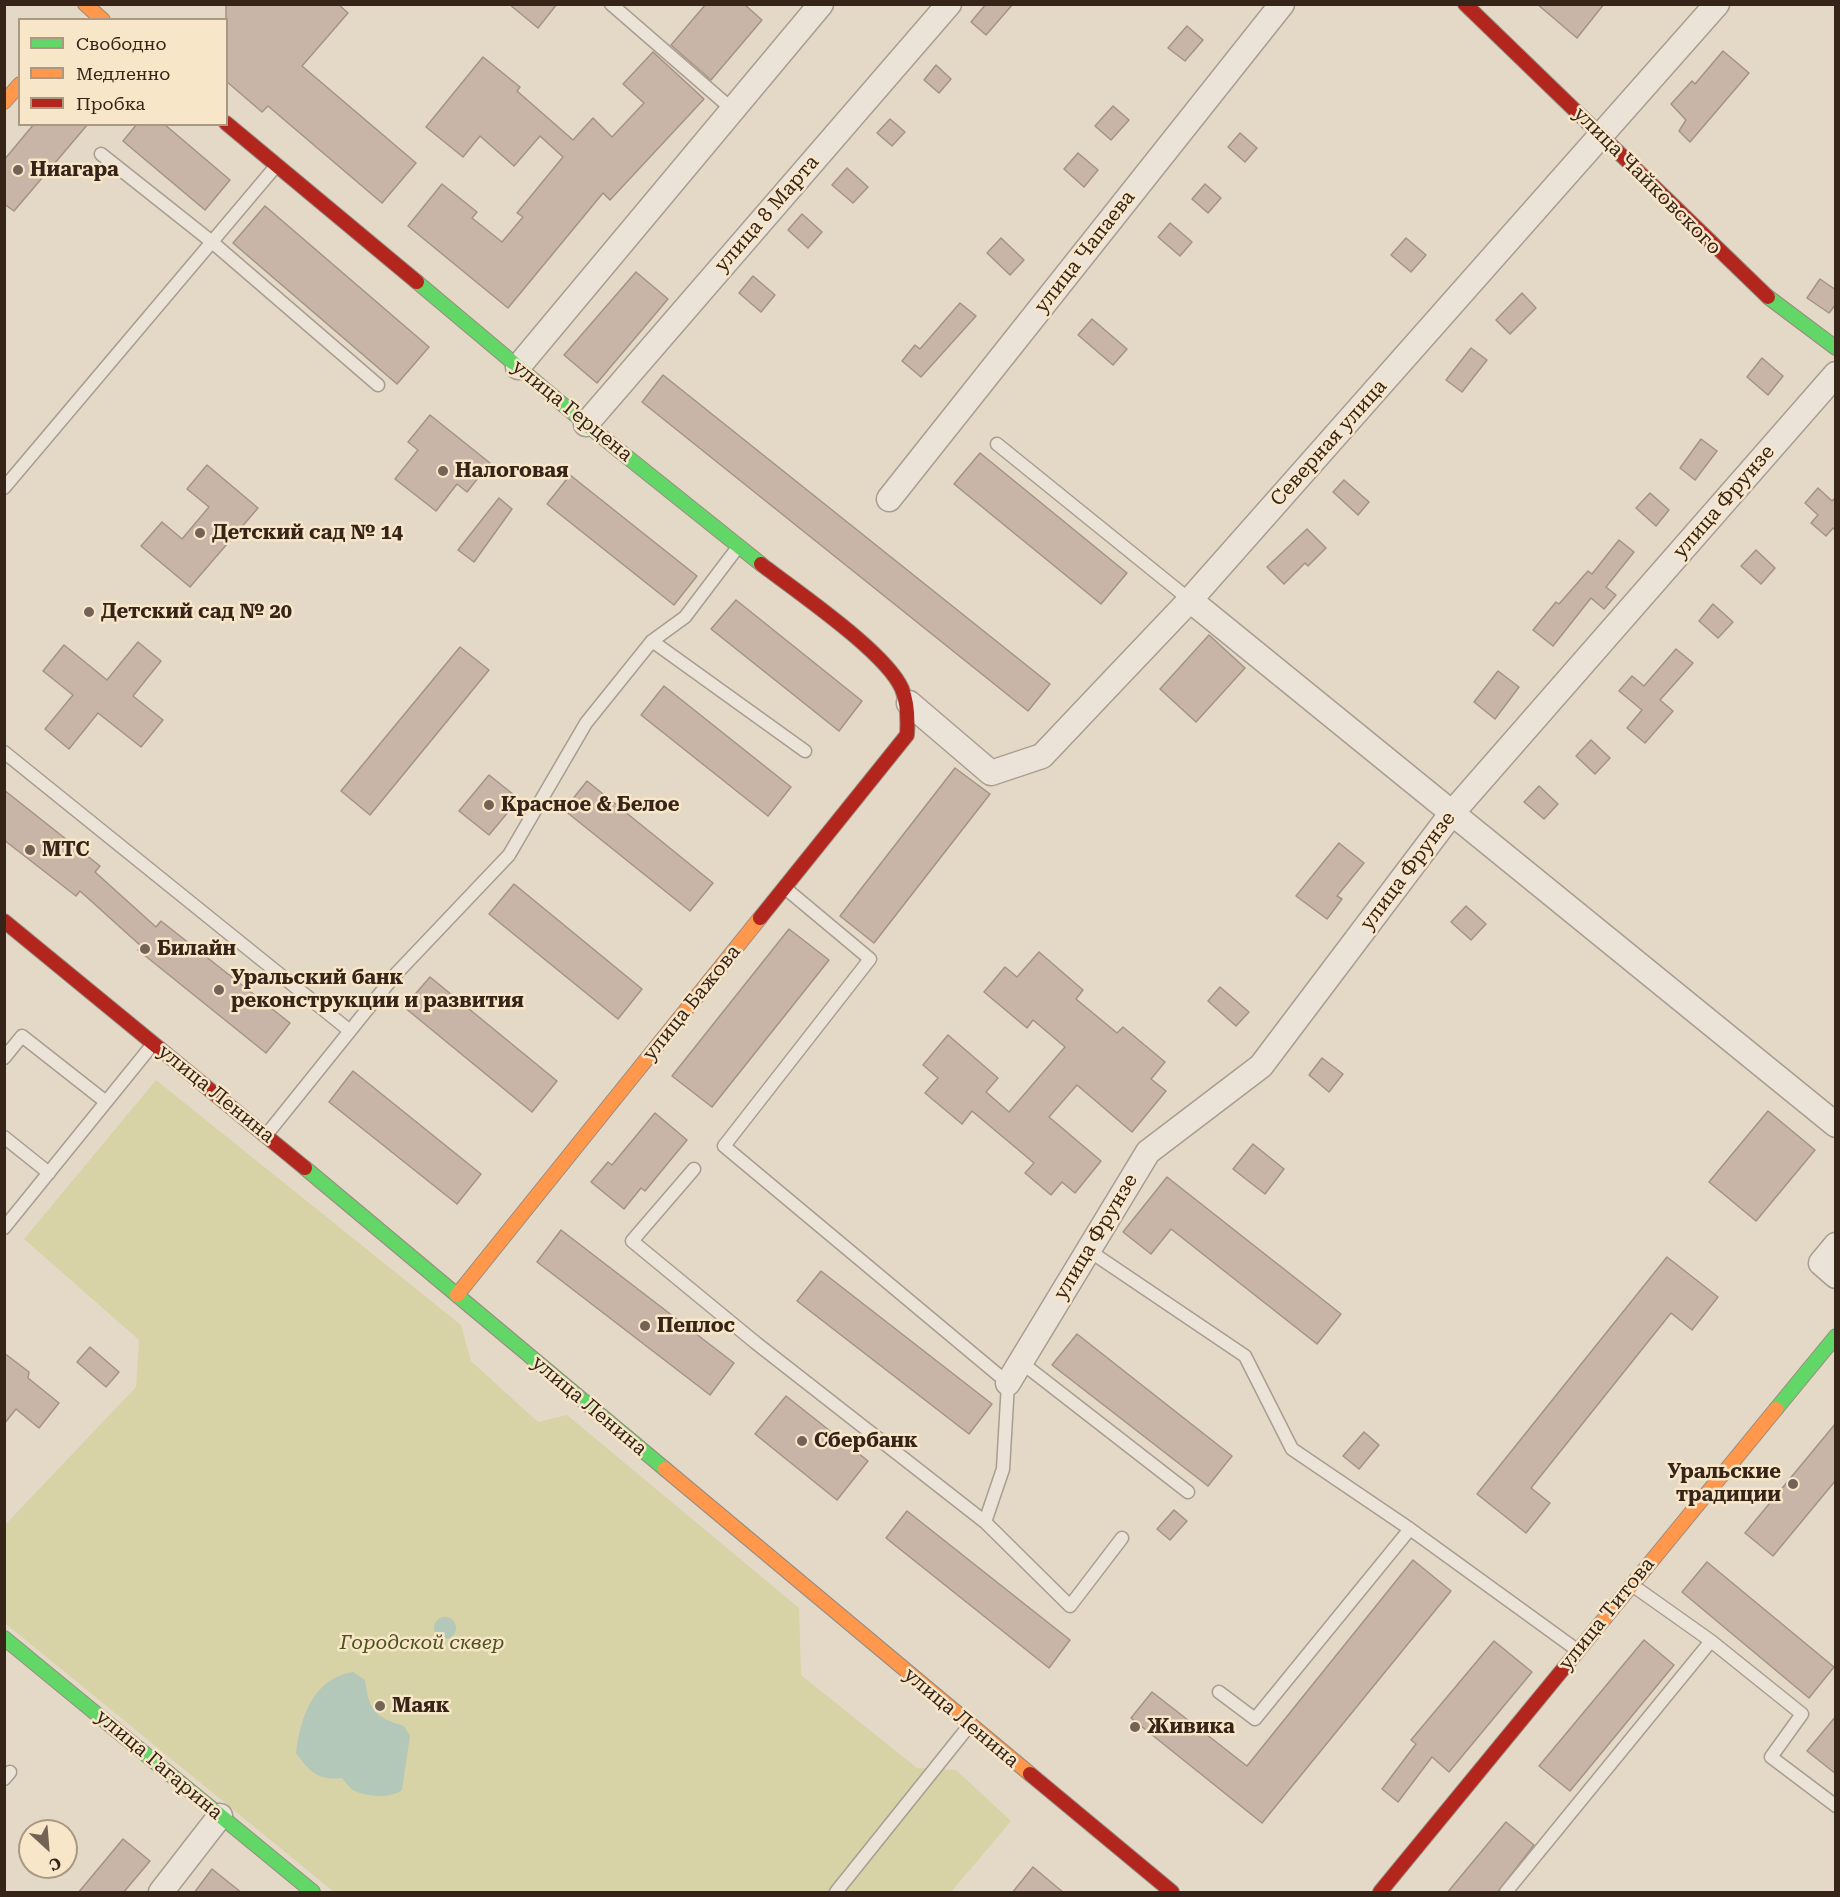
<!DOCTYPE html>
<html>
<head>
<meta charset="utf-8">
<style>
  body { margin:0 }
  #map { position:relative; width:1840px; height:1897px; overflow:hidden; background:#e4d8c6; font-family:"Roboto Serif",serif }
  canvas { display:block }
  .frame { position:absolute; inset:0; border:6px solid #362419; pointer-events:none }
  .legend { position:absolute; left:18px; top:18px; width:210px; height:108px; box-sizing:border-box; background:#f8e6c9; border:2px solid #aa9883; margin:0; padding:8px 10px; list-style:none; font-size:18px; color:#362419 }
  .legend li { display:flex; align-items:center; gap:12px; height:30px }
  .legend b { width:30px; border:2px solid #aa9883 }
  .north { position:absolute; left:18px; top:1819px; width:60px; height:60px; box-sizing:border-box; background:#f8e6c9; border:2px solid #aa9883; border-radius:50%; rotate:154deg; font-size:16px; font-weight:700; line-height:24px; text-align:center; color:#362419 }
  .north::after { content:''; display:block; margin:auto; width:21px; height:27px; background:#736356; clip-path:polygon(50% 0,100% 100%,50% 72%,0 100%) }
</style>
</head>
<body>
<div id="map">
<canvas width="1840" height="1897"></canvas>
<div class="frame"></div>
<ul class="legend">
<li><b style="height:8px;background:#63d668"></b>Свободно</li>
<li><b style="height:8px;background:#ff974d"></b>Медленно</li>
<li><b style="height:8px;background:#b3261e"></b>Пробка</li>
</ul>
<div class="north">С</div>
</div>
<script>
const ctx = document.querySelector('canvas').getContext('2d');
ctx.lineJoin = 'round';
function fillPath(path, color) { ctx.fillStyle = color; ctx.fill(path, 'evenodd'); }
function trace(path, color, width, dash) { ctx.strokeStyle = color; ctx.lineWidth = width; ctx.lineCap = dash ? 'butt' : 'round'; ctx.setLineDash(dash || []); ctx.stroke(path); }
function drawText(font, color, halo, rows, align = 'center') {
  ctx.font = font + ' "Roboto Serif",serif'; ctx.lineWidth = 5; ctx.setLineDash([]); ctx.textBaseline = 'middle'; ctx.strokeStyle = halo; ctx.fillStyle = color; for (const [text, x, y, turn = 0] of rows) {
    ctx.save(); ctx.translate(x, y); ctx.rotate((+turn || 0) * Math.PI / 180); ctx.textAlign = isNaN(turn) ? turn : align; if (halo) ctx.strokeText(text, 0, 0); ctx.fillText(text, 0, 0); ctx.restore();
  }
}
const green = new Path2D(`
  M 156,1080 L 461,1325 L 471,1361 L 538,1422 L 567,1415 L 799,1608 L 801,1675 L 917,1768 L 956,1770 L 1011,1821 L 951,1892 L 334,1892 L 5,1623 L 4,1526 L 136,1387 L 139,1340 L 24,1239 Z`);
const water = new Path2D(`
  M434 1628a11 11 0 1 1 22 0a11 11 0 1 1-22 0Z
  M 353,1672 L 365,1680 C 369,1711 375,1717 404,1726 L 410,1736 L 402,1790 C 390,1799 366,1797 353,1790 C 349,1787 345,1782 342,1778 C 318,1781 309,1771 296,1753 C 300,1718 313,1678 353,1672 Z`);
const building = new Path2D(`
  M 226,4 L 338,4 L 348,13 L 302,66 L 416,163 L 382,203 L 268,106 L 262,112 L 226,81 Z
  M 509,4 L 557,4 L 538,28 Z
  M 706,4 L 744,4 L 762,20 L 711,80 L 671,45 Z
  M 986,4 L 1013,4 L 986,35 L 971,22 Z
  M 1537,4 L 1604,4 L 1577,38 Z
  M 1187,26 L 1203,40 L 1185,61 L 1168,48 Z
  M 1723,51 L 1749,73 L 1690,142 L 1679,131 L 1686,120 L 1671,104 L 1692,81 L 1695,84 Z
  M 653,52 L 704,99 L 610,200 L 603,193 L 508,308 L 408,226 L 442,184 L 477,212 L 472,218 L 502,242 L 523,217 L 517,213 L 563,157 L 540,136 L 514,166 L 480,136 L 463,157 L 426,127 L 483,57 L 520,87 L 517,91 L 573,140 L 593,118 L 612,137 L 644,103 L 623,84 Z
  M 936,65 L 951,79 L 939,93 L 924,80 Z
  M 1113,106 L 1129,120 L 1111,140 L 1095,126 Z
  M 890,119 L 905,132 L 892,146 L 877,133 Z
  M 34,124 L 88,124 L 14,211 L 4,204 L 4,160 Z
  M 137,124 L 164,124 L 230,180 L 205,210 L 123,141 Z
  M 1240,133 L 1257,148 L 1245,162 L 1228,147 Z
  M 1078,153 L 1098,170 L 1084,187 L 1064,169 Z
  M 847,168 L 868,187 L 853,203 L 832,185 Z
  M 1205,184 L 1221,198 L 1208,213 L 1192,199 Z
  M 265,206 L 429,347 L 397,384 L 233,243 Z
  M 802,214 L 822,232 L 808,248 L 788,230 Z
  M 1170,223 L 1192,242 L 1180,256 L 1158,237 Z
  M 1001,238 L 1024,260 L 1010,275 L 987,253 Z
  M 1406,238 L 1426,255 L 1411,272 L 1391,255 Z
  M 636,272 L 668,299 L 597,383 L 564,355 Z
  M 753,276 L 775,295 L 761,312 L 739,293 Z
  M 1820,279 L 1836,290 L 1836,304 L 1829,313 L 1807,298 Z
  M 1522,293 L 1536,308 L 1510,334 L 1496,320 Z
  M 960,303 L 976,316 L 921,377 L 902,361 L 915,345 L 920,349 Z
  M 1092,319 L 1127,349 L 1113,365 L 1078,335 Z
  M 1471,348 L 1487,360 L 1462,392 L 1446,380 Z
  M 1762,358 L 1783,376 L 1768,395 L 1747,377 Z
  M 663,375 L 1050,684 L 1028,711 L 642,402 Z
  M 430,415 L 490,463 L 467,492 L 457,484 L 436,511 L 395,479 L 418,450 L 408,442 Z
  M 1701,439 L 1717,451 L 1695,480 L 1680,468 Z
  M 980,453 L 1127,573 L 1101,604 L 954,484 Z
  M 207,465 L 258,508 L 190,587 L 141,546 L 162,522 L 182,539 L 209,507 L 187,489 Z
  M 570,475 L 697,576 L 674,605 L 547,504 Z
  M 1344,480 L 1369,502 L 1358,515 L 1333,492 Z
  M 1818,488 L 1832,501 L 1836,497 L 1836,531 L 1833,528 L 1826,536 L 1811,523 L 1818,515 L 1805,503 Z
  M 1650,493 L 1669,510 L 1656,526 L 1636,508 Z
  M 499,498 L 512,509 L 474,562 L 458,550 Z
  M 1307,529 L 1326,548 L 1308,566 L 1305,563 L 1284,584 L 1267,567 Z
  M 1619,540 L 1634,552 L 1606,587 L 1616,595 L 1604,609 L 1591,598 L 1553,646 L 1533,630 L 1556,602 L 1559,604 L 1588,571 L 1592,574 Z
  M 1756,550 L 1775,568 L 1761,584 L 1741,566 Z
  M 736,600 L 862,701 L 839,731 L 711,629 Z
  M 1713,604 L 1733,622 L 1718,638 L 1699,621 Z
  M 1209,635 L 1245,668 L 1196,722 L 1160,689 Z
  M 138,642 L 161,661 L 133,696 L 163,720 L 141,747 L 98,713 L 69,749 L 45,729 L 73,695 L 43,671 L 64,645 L 107,680 Z
  M 460,647 L 489,670 L 370,815 L 341,791 Z
  M 1676,649 L 1693,663 L 1660,700 L 1673,711 L 1645,743 L 1627,728 L 1642,710 L 1619,691 L 1632,676 L 1644,686 Z
  M 1498,671 L 1519,687 L 1495,719 L 1474,702 Z
  M 664,686 L 791,787 L 768,816 L 641,715 Z
  M 1591,740 L 1610,758 L 1595,774 L 1576,756 Z
  M 955,768 L 990,794 L 874,943 L 840,916 Z
  M 489,775 L 519,799 L 489,835 L 459,811 Z
  M 587,781 L 713,883 L 690,911 L 564,810 Z
  M 1539,786 L 1558,804 L 1544,819 L 1524,802 Z
  M 4,790 L 100,866 L 95,872 L 156,927 L 161,921 L 290,1023 L 266,1053 L 138,950 L 141,946 L 80,891 L 76,896 L 4,840 Z
  M 1339,843 L 1364,863 L 1337,896 L 1342,899 L 1327,919 L 1296,896 Z
  M 514,884 L 642,989 L 618,1019 L 489,914 Z
  M 1466,906 L 1486,924 L 1471,940 L 1451,922 Z
  M 789,929 L 829,960 L 712,1107 L 672,1076 Z
  M 1039,952 L 1083,990 L 1076,999 L 1117,1033 L 1123,1027 L 1165,1062 L 1151,1079 L 1166,1091 L 1132,1132 L 1077,1085 L 1049,1117 L 1101,1161 L 1075,1193 L 1062,1182 L 1051,1195 L 1025,1173 L 1034,1163 L 972,1111 L 962,1124 L 925,1093 L 938,1078 L 923,1065 L 948,1035 L 998,1078 L 986,1092 L 1009,1112 L 1065,1047 L 1033,1020 L 1027,1028 L 984,992 L 1005,967 L 1017,977 Z
  M 430,977 L 557,1081 L 532,1112 L 404,1007 Z
  M 1220,987 L 1249,1012 L 1236,1026 L 1208,1001 Z
  M 1322,1058 L 1343,1074 L 1329,1092 L 1309,1075 Z
  M 353,1071 L 481,1174 L 457,1204 L 329,1102 Z
  M 1768,1111 L 1815,1150 L 1756,1221 L 1709,1182 Z
  M 655,1113 L 687,1140 L 645,1191 L 641,1188 L 624,1209 L 591,1182 L 608,1162 L 612,1165 Z
  M 1253,1144 L 1284,1169 L 1265,1194 L 1233,1169 Z
  M 1167,1177 L 1341,1314 L 1317,1344 L 1171,1229 L 1151,1254 L 1123,1232 Z
  M 561,1230 L 734,1363 L 710,1395 L 537,1262 Z
  M 1667,1257 L 1718,1297 L 1692,1330 L 1671,1313 L 1531,1488 L 1550,1503 L 1526,1533 L 1477,1494 Z
  M 821,1271 L 992,1404 L 969,1434 L 797,1301 Z
  M 1077,1334 L 1232,1456 L 1208,1486 L 1052,1365 Z
  M 90,1347 L 119,1372 L 106,1387 L 77,1362 Z
  M 4,1353 L 29,1372 L 28,1378 L 59,1403 L 39,1428 L 16,1409 L 4,1424 Z
  M 786,1396 L 868,1461 L 837,1500 L 755,1434 Z
  M 1836,1423 L 1836,1480 L 1773,1556 L 1745,1533 Z
  M 1364,1432 L 1379,1445 L 1359,1469 L 1343,1456 Z
  M 1174,1510 L 1187,1521 L 1170,1540 L 1157,1529 Z
  M 907,1511 L 1070,1640 L 1049,1668 L 886,1538 Z
  M 1413,1560 L 1451,1591 L 1262,1823 L 1131,1718 L 1152,1692 L 1247,1766 Z
  M 1707,1562 L 1834,1667 L 1809,1698 L 1682,1592 Z
  M 1644,1640 L 1674,1665 L 1570,1791 L 1539,1766 Z
  M 1494,1641 L 1532,1672 L 1449,1772 L 1432,1757 L 1398,1802 L 1382,1789 L 1416,1744 L 1411,1740 Z
  M 1836,1716 L 1836,1774 L 1807,1751 Z
  M 1506,1822 L 1534,1845 L 1497,1893 L 1447,1893 Z
  M 123,1839 L 150,1861 L 123,1893 L 78,1893 Z
  M 1033,1867 L 1064,1893 L 1012,1893 Z
  M 212,1869 L 242,1893 L 194,1893 Z`);
const lane = new Path2D(`
  M 611,4 L 733,110
  M 101,154 L 212,242 L 378,385
  M 997,444 L 1190,600
  M 4,488 L 276,166
  M 652,641 L 805,751
  M 4,752 L 350,1031
  M 785,888 L 870,959 L 724,1146 L 1008,1383 L 1003,1469 L 985,1522
  M 4,1058 L 22,1036 L 106,1102
  M 267,1134 L 395,975 L 509,855 L 586,723 L 652,641 L 685,617 L 738,547
  M 4,1137 L 49,1173
  M 694,1169 L 632,1241 L 756,1343 L 985,1522 L 1070,1606 L 1122,1538
  M 4,1228 L 153,1044
  M 1088,1250 L 1245,1356 L 1292,1449 L 1410,1529 L 1577,1650
  M 1022,1363 L 1188,1492
  M 1632,1585 L 1711,1641 L 1802,1714 L 1771,1757 L 1836,1806
  M 1219,1692 L 1255,1719 L 1410,1529
  M 4,1779 L 10,1772
  M 836,1892 L 969,1726
  M 1506,1892 L 1711,1641`);
const street = new Path2D(`
  M 518,367 L 821,4
  M 586,424 L 949,4
  M 889,499 L 1282,4
  M 1190,600 L 1836,1125
  M 909,703 L 991,773 L 1042,756 L 1113,681 L 1190,600 L 1717,4
  M 1836,1245 L 1821,1263 L 1836,1276
  M 1008,1383 L 1148,1152 L 1261,1066 L 1452,813 L 1836,374
  M 161,1892 L 220,1816`);
const fast = new Path2D(`
  M 417,282 L 586,424 L 761,564
  M 1768,297 L 1836,348
  M 305,1168 L 665,1469
  M 1776,1409 L 1836,1336
  M 4,1638 L 313,1892`);
const slow = new Path2D(`
  M 85,4 L 103,20
  M 4,102 L 20,84
  M 457,1295 L 760,918
  M 665,1469 L 1030,1774
  M 1591,1635 L 1776,1409`);
const jam = new Path2D(`
  M 1465,4 L 1768,297
  M 226,123 L 417,282
  M 760,918 L 907,735 C 908,720 908,704 902,689 C 886,652 797,592 761,564
  M 4,921 L 305,1168
  M 1030,1774 L 1172,1892
  M 1380,1892 L 1591,1635`);
const markers = [
  [18,170,6,"#736356"],
  [443,471,6,"#736356"],
  [200,533,6,"#736356"],
  [89,612,6,"#736356"],
  [489,805,6,"#736356"],
  [30,850,6,"#736356"],
  [145,949,6,"#736356"],
  [219,990,6,"#736356"],
  [645,1326,6,"#736356"],
  [802,1441,6,"#736356"],
  [1793,1484,6,"#736356"],
  [380,1706,6,"#736356"],
  [1135,1727,6,"#736356"]
];
const poiNames = [
  ["Ниагара",30,170],
  ["Налоговая",455,471],
  ["Детский сад № 14",212,533],
  ["Детский сад № 20",101,612],
  ["Красное & Белое",501,805],
  ["МТС",42,850],
  ["Билайн",157,949],
  ["Уральский банк",231,978],
  ["реконструкции и развития",231,1001],
  ["Пеплос",657,1326],
  ["Сбербанк",814,1441],
  ["Уральские",1781,1472,"right"],
  ["традиции",1781,1495,"right"],
  ["Маяк",392,1706],
  ["Живика",1147,1727]
];
const streetNames = [
  ["улица Чайковского",1647,181,45],
  ["улица 8 Марта",767,214,-49],
  ["улица Чапаева",1085,252,-52],
  ["улица Герцена",572,411,39],
  ["Северная улица",1329,443,-48],
  ["улица Фрунзе",1724,502,-49],
  ["улица Фрунзе",1408,871,-53],
  ["улица Бажова",692,1003,-51],
  ["улица Ленина",216,1094,39],
  ["улица Фрунзе",1096,1237,-59],
  ["улица Ленина",589,1406,40],
  ["улица Титова",1607,1614,-51],
  ["улица Ленина",961,1718,40],
  ["улица Гагарина",159,1765,40]
];
const parkNames = [
  ["Городской сквер",422,1643]
];
fillPath(green, '#d7d3a7');
fillPath(water, '#b3c8b9');
fillPath(building, '#c8b5a7');
trace(building, '#a39386', 1.5);
trace(lane, '#a89d90', 15);
trace(street, '#a89d90', 27);
trace(fast, '#978c80', 16);
trace(slow, '#978c80', 16);
trace(jam, '#978c80', 16);
trace(lane, '#ebe3d8', 12);
trace(street, '#ebe3d8', 24);
trace(fast, '#63d668', 14);
trace(slow, '#ff974d', 14);
trace(jam, '#b3261e', 14);
for (const [x, y, r, color] of markers) { const dot = new Path2D(); dot.arc(x, y, r, 0, 2 * Math.PI); ctx.fillStyle = color; ctx.fill(dot); trace(dot, '#f8e6c9', 2); }
drawText('bold 20px', '#362419', '#f8e6c9', poiNames, 'left');
drawText('20px', '#362419', '#f8e6c9', streetNames);
drawText('italic 20px', '#4b541e', '#f8e6c9', parkNames);
</script>
</body>
</html>
